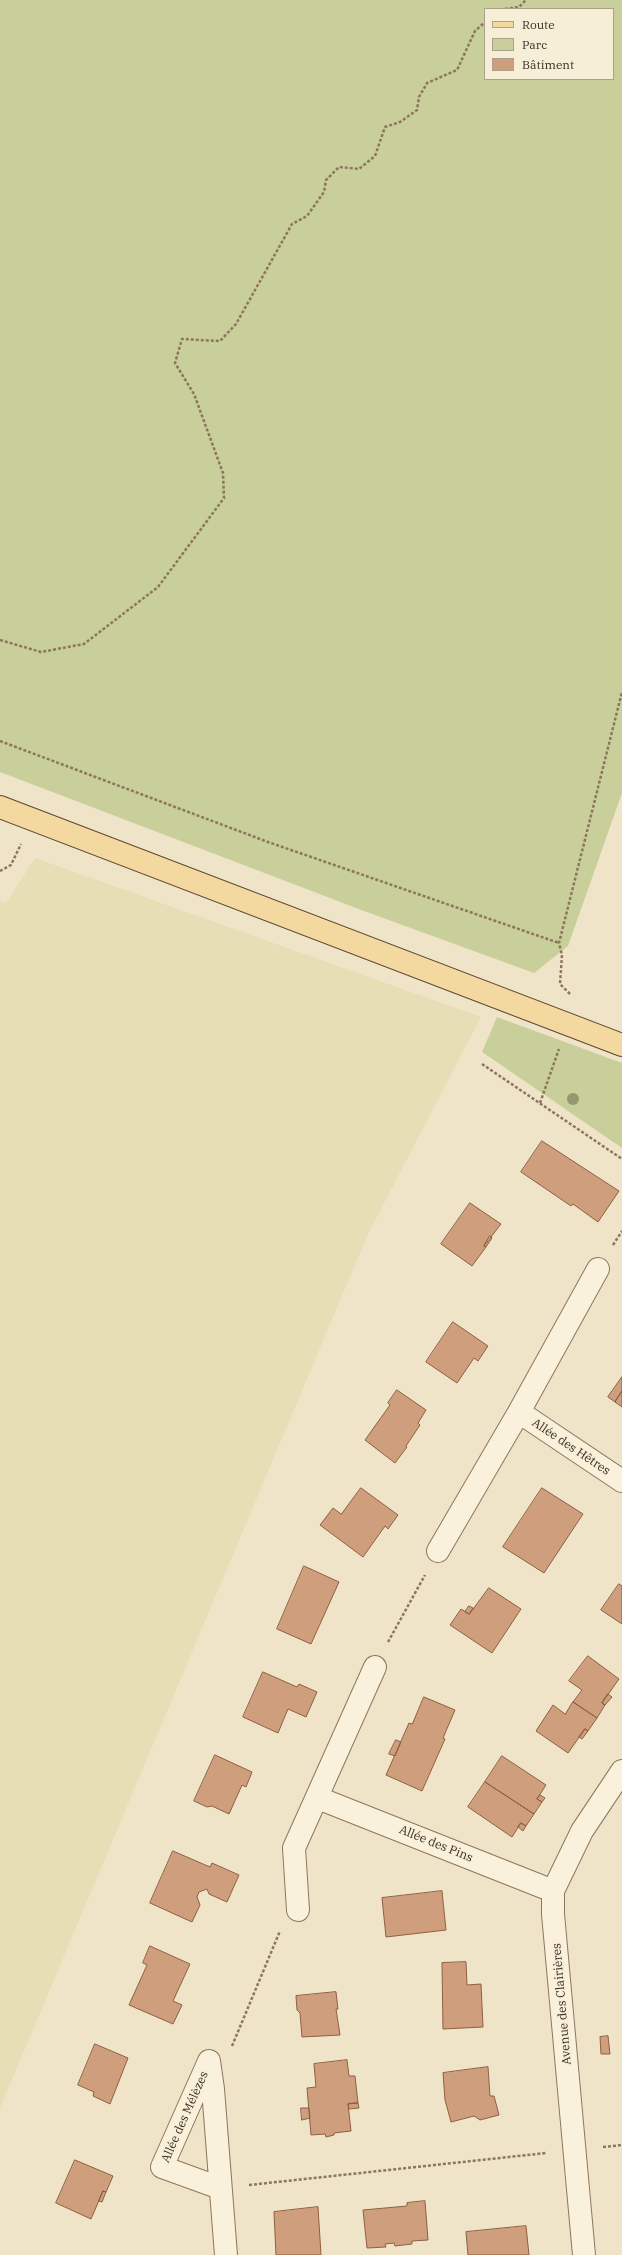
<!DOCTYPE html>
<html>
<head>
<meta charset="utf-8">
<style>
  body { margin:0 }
  #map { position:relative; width:622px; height:2255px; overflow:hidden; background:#f0e4c8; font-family:"IBM Plex Serif",serif }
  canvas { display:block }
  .legend { position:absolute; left:484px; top:8px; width:130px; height:72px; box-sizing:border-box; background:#f7eed8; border:1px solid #ada18e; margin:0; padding:5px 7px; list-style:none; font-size:12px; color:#3d2e20 }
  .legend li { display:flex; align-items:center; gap:8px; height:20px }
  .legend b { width:20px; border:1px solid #ada18e }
</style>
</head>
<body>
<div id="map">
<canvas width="622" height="2255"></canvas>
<ul class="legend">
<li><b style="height:5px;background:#f3d9a0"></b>Route</li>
<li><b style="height:11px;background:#c9cf9b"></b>Parc</li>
<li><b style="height:11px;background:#cf9f7d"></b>Bâtiment</li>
</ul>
</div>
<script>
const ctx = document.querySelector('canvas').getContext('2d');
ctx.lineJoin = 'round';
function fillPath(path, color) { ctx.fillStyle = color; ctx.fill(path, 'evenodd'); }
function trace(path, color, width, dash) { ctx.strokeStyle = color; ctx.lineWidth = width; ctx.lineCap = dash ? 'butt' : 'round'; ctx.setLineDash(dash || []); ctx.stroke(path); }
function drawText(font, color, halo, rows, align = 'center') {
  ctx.font = font + ' "IBM Plex Serif",serif'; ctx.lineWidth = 3; ctx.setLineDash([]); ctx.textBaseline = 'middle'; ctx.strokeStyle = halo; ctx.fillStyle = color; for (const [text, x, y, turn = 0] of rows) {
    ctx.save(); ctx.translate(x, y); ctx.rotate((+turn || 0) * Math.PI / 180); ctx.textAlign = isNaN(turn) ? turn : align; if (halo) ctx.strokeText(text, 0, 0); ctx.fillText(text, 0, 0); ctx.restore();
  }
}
const farmland = new Path2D(`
  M 35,858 L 481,1017 L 368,1234 L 0,2108 L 0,901 L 6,903 Z`);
const green = new Path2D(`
  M 0,0 L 622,0 L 622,793 L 568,946 L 534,973 L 364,911 L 0,772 ZM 485,9 L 613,9 L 613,79 L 485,79 Z
  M 497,1017 L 622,1063 L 622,1148 L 482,1052 Z`);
const building = new Path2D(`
  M 542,1141 L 619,1191 L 598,1222 L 573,1204 L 571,1206 L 521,1172 Z
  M 470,1203 L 501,1224 L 484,1246 L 486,1247 L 472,1266 L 441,1244 Z
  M 490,1236 L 492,1238 L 486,1247 L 484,1246 Z
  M 453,1322 L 488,1346 L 478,1361 L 474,1358 L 457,1383 L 426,1362 Z
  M 622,1377 L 622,1391 L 615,1402 L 608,1397 Z
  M 397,1390 L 426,1410 L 418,1423 L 420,1425 L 406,1446 L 407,1447 L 395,1463 L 365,1440 L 390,1405 L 388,1403 Z
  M 622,1391 L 622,1407 L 615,1402 Z
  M 361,1488 L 398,1515 L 388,1529 L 385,1526 L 363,1557 L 320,1525 L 333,1508 L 341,1514 Z
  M 542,1488 L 583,1514 L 544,1573 L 503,1547 Z
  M 304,1566 L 339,1582 L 311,1644 L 277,1629 Z
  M 619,1584 L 622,1586 L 622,1624 L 601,1610 Z
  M 489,1588 L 521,1609 L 492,1653 L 450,1625 L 461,1609 L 469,1614 Z
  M 469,1606 L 473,1608 L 469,1614 L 465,1612 Z
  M 588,1656 L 619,1679 L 602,1703 L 605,1705 L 597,1718 L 573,1702 L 582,1690 L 569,1681 Z
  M 263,1672 L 297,1687 L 299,1684 L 317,1692 L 306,1717 L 288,1709 L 278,1733 L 243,1717 Z
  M 608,1694 L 612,1697 L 605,1705 L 602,1703 Z
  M 424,1697 L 455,1710 L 443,1738 L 445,1739 L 422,1791 L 386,1775 L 409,1723 L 412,1724 Z
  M 573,1702 L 597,1718 L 588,1731 L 585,1729 L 568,1753 L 536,1731 L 553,1705 L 565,1714 Z
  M 585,1729 L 588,1731 L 582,1739 L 579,1737 Z
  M 396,1740 L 401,1742 L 395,1756 L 389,1754 Z
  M 215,1755 L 252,1772 L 246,1787 L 242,1785 L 229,1814 L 212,1806 L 207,1807 L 194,1801 Z
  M 502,1756 L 546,1785 L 537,1799 L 542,1802 L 534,1814 L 485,1782 Z
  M 485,1782 L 534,1814 L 526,1826 L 521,1823 L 512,1837 L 468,1807 Z
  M 540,1795 L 545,1798 L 542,1802 L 537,1799 Z
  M 521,1823 L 526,1826 L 523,1831 L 518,1827 Z
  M 173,1851 L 210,1867 L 212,1863 L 239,1875 L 227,1902 L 209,1894 L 207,1889 L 199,1892 L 197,1897 L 200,1905 L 192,1922 L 150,1903 Z
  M 442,1891 L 446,1930 L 386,1937 L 382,1898 Z
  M 150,1946 L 190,1964 L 173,2001 L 182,2005 L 173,2024 L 129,2005 L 147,1965 L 143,1963 Z
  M 466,1962 L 467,1985 L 481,1984 L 483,2027 L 443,2029 L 442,1963 Z
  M 336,1992 L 338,2009 L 336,2009 L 340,2035 L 302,2037 L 300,2013 L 297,2010 L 296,1996 Z
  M 608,2036 L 610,2054 L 601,2054 L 600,2037 Z
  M 95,2044 L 128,2058 L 110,2104 L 93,2096 L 94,2092 L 78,2085 Z
  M 347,2060 L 349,2076 L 355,2076 L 358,2103 L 348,2104 L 351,2131 L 334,2133 L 334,2135 L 326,2137 L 325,2134 L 311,2135 L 307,2088 L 316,2087 L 314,2064 Z
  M 488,2067 L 490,2096 L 494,2096 L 499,2115 L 480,2120 L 474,2116 L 451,2122 L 445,2100 L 443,2073 Z
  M 358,2103 L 359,2108 L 349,2109 L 348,2104 Z
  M 301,2108 L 309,2108 L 310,2118 L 302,2120 Z
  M 75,2160 L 113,2176 L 106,2192 L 103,2191 L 91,2219 L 56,2203 Z
  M 103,2191 L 106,2192 L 102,2202 L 99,2201 Z
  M 425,2201 L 428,2240 L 412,2241 L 412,2244 L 395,2246 L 394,2243 L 385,2244 L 386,2247 L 367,2248 L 363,2210 L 407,2206 L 407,2203 Z
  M 318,2207 L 321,2255 L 276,2255 L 274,2212 Z
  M 526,2226 L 529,2255 L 468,2255 L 466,2232 Z`);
const path = new Path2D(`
  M 505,9 L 519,7 L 526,0
  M 0,640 L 41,652 L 84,644 L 158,587 L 224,498 L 223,473 L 194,394 L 175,363 L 182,339 L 220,341 L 236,324 L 292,224 L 307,216 L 324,192 L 326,180 L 339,167 L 359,169 L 375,156 L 385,127 L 400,122 L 417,110 L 419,97 L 427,83 L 457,70 L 475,31 L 485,22
  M 0,741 L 268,842 L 559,943
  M 0,871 L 11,865 L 21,844
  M 570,994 L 560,984 L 562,955 L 559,943 L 622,692
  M 482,1064 L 622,1159
  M 540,1103 L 559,1049
  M 613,1245 L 622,1231
  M 388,1642 L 425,1575
  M 232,2046 L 280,1931
  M 603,2147 L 622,2145
  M 249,2185 L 546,2153`);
const minor = new Path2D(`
  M 519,1412 L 622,1481
  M 438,1551 L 519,1412 L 598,1269
  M 318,1798 L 553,1891
  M 298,1910 L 294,1848 L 375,1667
  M 220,2188 L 162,2167 L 209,2061 L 213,2089 L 226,2255
  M 584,2255 L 553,1914 L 553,1891 L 582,1831 L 622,1771`);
const major = new Path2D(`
  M 0,807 L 622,1045`);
const trees = [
  [573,1099]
];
const streetNames = [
  ["Allée des Hêtres",571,1447,34],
  ["Allée des Pins",436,1844,22],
  ["Avenue des Clairières",562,2004,-95],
  ["Allée des Mélèzes",185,2117,-66]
];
fillPath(farmland, '#e6deb5');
fillPath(green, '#c9cf9b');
fillPath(building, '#cf9f7d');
trace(building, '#8d5f41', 1);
trace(minor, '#8d765c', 24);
trace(major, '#5b4430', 24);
trace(path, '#8d765c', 2.5, [3, 2]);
trace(minor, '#faf1dc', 22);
trace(major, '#f3d9a0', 22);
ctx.fillStyle = '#96986f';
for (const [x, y] of trees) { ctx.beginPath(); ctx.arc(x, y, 6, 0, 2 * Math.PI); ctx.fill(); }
drawText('12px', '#3d2e20', '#f7eed8', streetNames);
</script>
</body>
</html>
